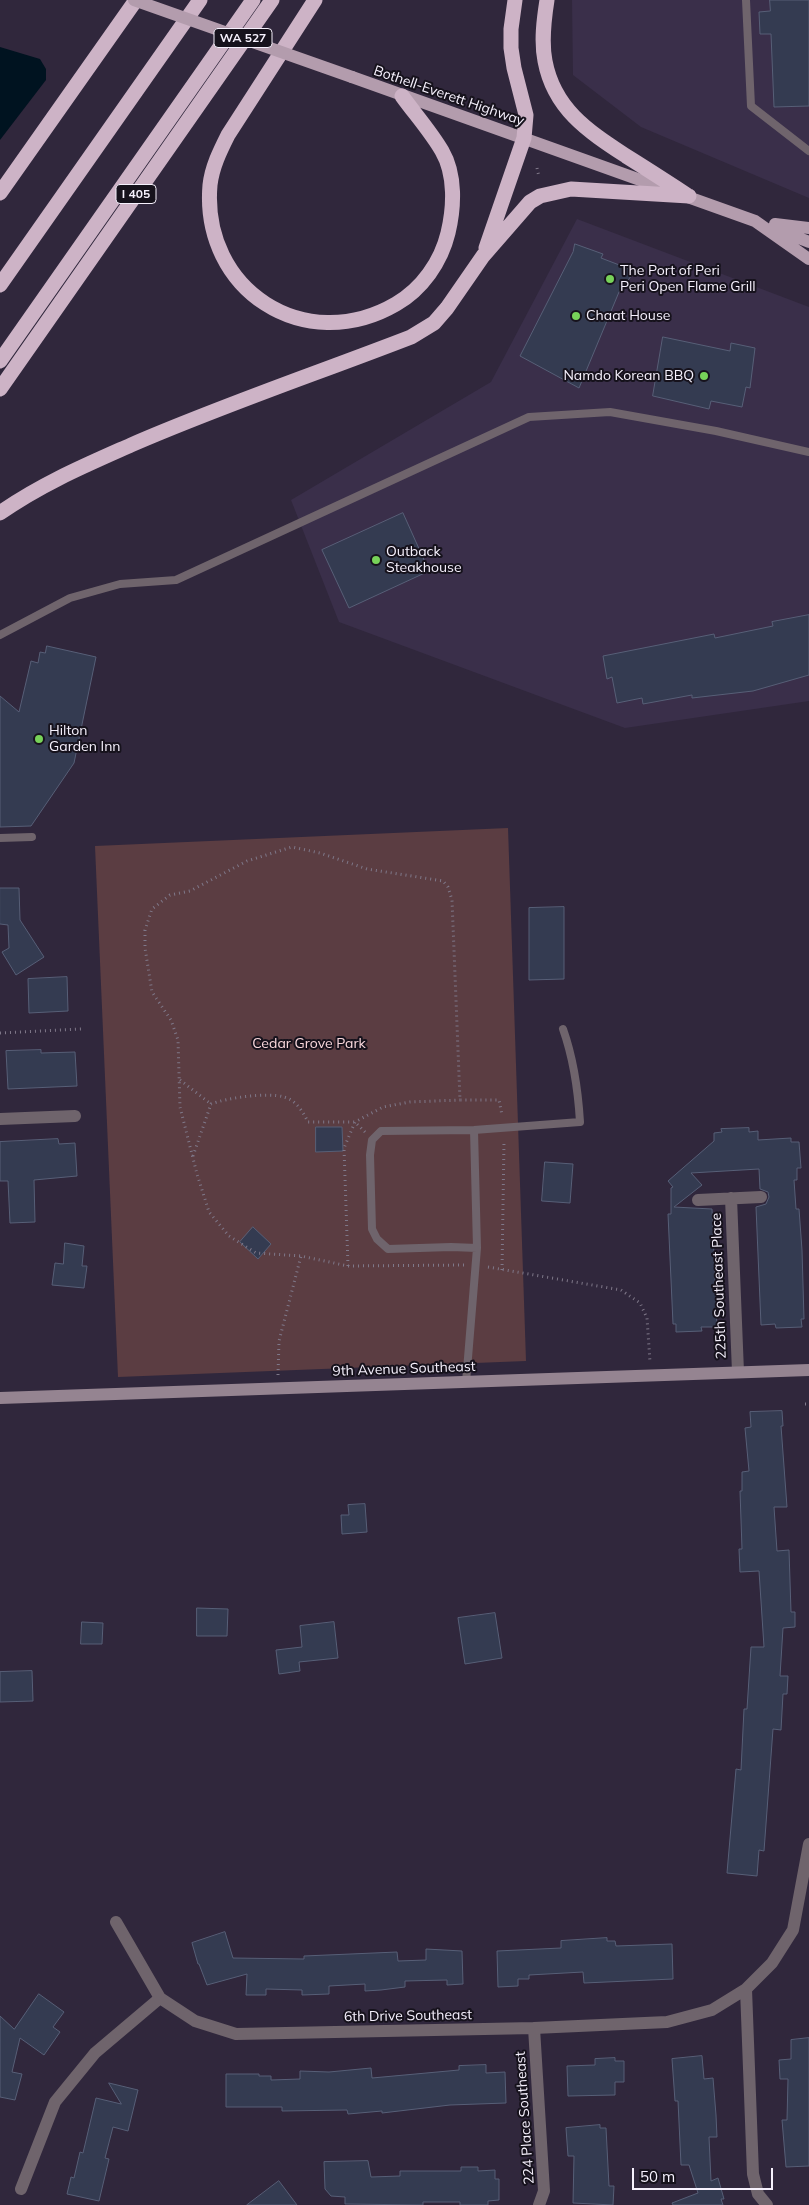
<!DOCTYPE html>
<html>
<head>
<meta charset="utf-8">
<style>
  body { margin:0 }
  #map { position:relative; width:809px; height:2205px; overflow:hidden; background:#30273c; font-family:Mulish,sans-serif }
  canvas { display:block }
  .scale { position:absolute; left:632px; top:2168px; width:141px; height:22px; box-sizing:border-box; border:2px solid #f6f1fd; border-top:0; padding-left:6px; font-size:15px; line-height:18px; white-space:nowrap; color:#f6f1fd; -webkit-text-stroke:4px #16121c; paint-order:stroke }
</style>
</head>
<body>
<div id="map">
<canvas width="809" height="2205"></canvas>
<div class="scale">50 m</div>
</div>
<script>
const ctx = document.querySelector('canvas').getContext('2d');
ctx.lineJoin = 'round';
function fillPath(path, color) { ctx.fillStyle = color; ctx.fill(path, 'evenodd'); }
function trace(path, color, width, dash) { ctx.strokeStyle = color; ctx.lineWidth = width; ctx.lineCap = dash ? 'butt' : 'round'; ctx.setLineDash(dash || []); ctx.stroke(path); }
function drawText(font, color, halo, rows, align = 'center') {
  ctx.font = font + ' Mulish,sans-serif'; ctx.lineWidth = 4; ctx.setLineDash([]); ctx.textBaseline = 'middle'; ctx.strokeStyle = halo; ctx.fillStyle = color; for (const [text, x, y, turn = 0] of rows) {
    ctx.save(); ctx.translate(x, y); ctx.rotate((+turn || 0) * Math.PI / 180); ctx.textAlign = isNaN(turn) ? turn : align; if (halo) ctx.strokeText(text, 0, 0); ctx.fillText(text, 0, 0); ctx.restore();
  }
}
const built = new Path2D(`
  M 572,0 L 809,0 L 809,198 L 641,127 L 573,75 Z
  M 577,219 L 809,307 L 809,701 L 625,728 L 339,622 L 291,500 L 491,382 Z`);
const green = new Path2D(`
  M 508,828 L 526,1361 L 118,1377 L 95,846 Z`);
const water = new Path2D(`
  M 0,47 L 40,59 L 46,69 L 46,80 L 0,140 Z`);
const building = new Path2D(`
  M 770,0 L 809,0 L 809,106 L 774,107 L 771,34 L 760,34 L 759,12 L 770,11 Z
  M 575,244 L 603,254 L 601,258 L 635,271 L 619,292 L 579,388 L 520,356 L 573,252 Z
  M 663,337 L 730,351 L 731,343 L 755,348 L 750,388 L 746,387 L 742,407 L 711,401 L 709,409 L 653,396 Z
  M 403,513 L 429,571 L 349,608 L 322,550 Z
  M 809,615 L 809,675 L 753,691 L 692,698 L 692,695 L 643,704 L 642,698 L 617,703 L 612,677 L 607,679 L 603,656 L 714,634 L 715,638 L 773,626 L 772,622 Z
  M 47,646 L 96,657 L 74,763 L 31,826 L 0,827 L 0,696 L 19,712 L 31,661 L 38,663 L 40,652 L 45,653 Z
  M 0,888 L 19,888 L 20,920 L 44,957 L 16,975 L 2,952 L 9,948 L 8,925 L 0,924 Z
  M 564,907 L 564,979 L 529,980 L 529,908 Z
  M 67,977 L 68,1011 L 29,1013 L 28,979 Z
  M 41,1050 L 41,1053 L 75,1052 L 77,1086 L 8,1089 L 6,1051 Z
  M 316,1127 L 342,1127 L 343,1151 L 316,1152 Z
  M 749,1128 L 749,1132 L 758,1131 L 758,1140 L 791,1138 L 791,1142 L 799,1142 L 801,1168 L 797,1168 L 797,1180 L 794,1180 L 796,1209 L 799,1209 L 802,1250 L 804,1319 L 801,1319 L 802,1327 L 776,1328 L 775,1324 L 761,1325 L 756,1207 L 766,1204 L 769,1197 L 768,1192 L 760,1189 L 759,1169 L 691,1173 L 702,1185 L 674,1207 L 712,1209 L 717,1327 L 701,1327 L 702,1331 L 676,1332 L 676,1324 L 673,1324 L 668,1214 L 671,1214 L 671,1188 L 673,1187 L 668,1181 L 714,1141 L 714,1133 L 722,1132 L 721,1129 Z
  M 58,1139 L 59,1144 L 75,1143 L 77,1176 L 34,1180 L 35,1222 L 10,1223 L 8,1181 L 0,1181 L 0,1142 Z
  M 545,1162 L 573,1164 L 570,1203 L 542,1201 Z
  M 253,1227 L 271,1244 L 258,1259 L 240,1242 Z
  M 65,1243 L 84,1246 L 82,1266 L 87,1266 L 84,1288 L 52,1285 L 55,1263 L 63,1264 Z
  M 782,1411 L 783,1426 L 781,1426 L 787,1507 L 774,1507 L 777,1551 L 789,1550 L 791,1612 L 795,1612 L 795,1627 L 783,1628 L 780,1676 L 788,1676 L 787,1694 L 783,1694 L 781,1730 L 773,1729 L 764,1851 L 759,1850 L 757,1876 L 727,1873 L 736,1769 L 741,1770 L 744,1709 L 747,1709 L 751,1647 L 764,1647 L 759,1571 L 740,1572 L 739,1549 L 742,1549 L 740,1491 L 742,1491 L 742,1472 L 749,1471 L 745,1428 L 751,1427 L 750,1412 Z
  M 365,1504 L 367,1532 L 342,1534 L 341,1515 L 349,1515 L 348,1505 Z
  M 197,1608 L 228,1609 L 227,1636 L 197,1636 Z
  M 495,1613 L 502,1658 L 465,1664 L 458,1618 Z
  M 82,1622 L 103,1623 L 102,1644 L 81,1644 Z
  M 334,1622 L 338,1658 L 299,1662 L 300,1671 L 279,1674 L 276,1650 L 302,1647 L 300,1626 Z
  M 32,1671 L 33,1701 L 0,1702 L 0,1672 Z
  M 225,1932 L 233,1958 L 304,1959 L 304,1956 L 397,1952 L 398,1961 L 426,1960 L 426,1949 L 462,1951 L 463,1984 L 447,1985 L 447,1980 L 405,1981 L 405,1987 L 381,1990 L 365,1991 L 365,1984 L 329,1986 L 329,1994 L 302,1995 L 302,1990 L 266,1989 L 266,1995 L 246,1995 L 247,1974 L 207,1985 L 199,1964 L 198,1964 L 192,1943 Z
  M 607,1938 L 607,1941 L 615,1941 L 616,1946 L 672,1944 L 673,1979 L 584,1983 L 583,1972 L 529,1975 L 529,1979 L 518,1979 L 518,1986 L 498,1987 L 497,1951 L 561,1948 L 561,1941 Z
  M 39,1994 L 64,2012 L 53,2027 L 60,2032 L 44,2055 L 20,2038 L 12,2072 L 22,2074 L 15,2100 L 0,2097 L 0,2016 L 14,2029 Z
  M 809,2038 L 809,2166 L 786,2167 L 782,2120 L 787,2120 L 788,2079 L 780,2079 L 779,2060 L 791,2059 L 791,2040 Z
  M 702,2056 L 704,2079 L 713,2078 L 716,2115 L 717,2137 L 709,2137 L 711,2181 L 718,2178 L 724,2199 L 721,2199 L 723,2205 L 673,2205 L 672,2203 L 698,2193 L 689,2165 L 681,2165 L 678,2101 L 675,2101 L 672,2059 Z
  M 615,2058 L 615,2061 L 624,2061 L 624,2082 L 615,2082 L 615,2095 L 568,2096 L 567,2066 L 595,2065 L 595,2059 Z
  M 486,2065 L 486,2073 L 505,2072 L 506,2103 L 450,2105 L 382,2113 L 382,2111 L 348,2114 L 347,2110 L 282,2111 L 282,2107 L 226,2107 L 226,2074 L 259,2074 L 259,2076 L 271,2076 L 271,2080 L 300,2079 L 300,2071 L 329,2072 L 371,2068 L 372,2078 L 459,2070 L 459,2066 Z
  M 109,2083 L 138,2090 L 128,2131 L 113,2127 L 105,2158 L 109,2159 L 99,2201 L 67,2194 L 71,2177 L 74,2178 L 80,2152 L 83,2153 L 96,2098 L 121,2104 Z
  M 600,2125 L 600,2128 L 606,2128 L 609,2186 L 614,2186 L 613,2205 L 573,2203 L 574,2156 L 568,2156 L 566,2128 Z
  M 368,2161 L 371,2177 L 400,2176 L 400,2171 L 461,2171 L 461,2167 L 478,2167 L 478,2171 L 495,2170 L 495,2179 L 499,2179 L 499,2200 L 488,2201 L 488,2205 L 460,2205 L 460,2202 L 423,2202 L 423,2205 L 345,2204 L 345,2197 L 331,2196 L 325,2189 L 324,2162 Z
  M 279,2181 L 297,2205 L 247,2205 Z`);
const path = new Path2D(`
  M 537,168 L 539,177
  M 0,1033 L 81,1029
  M 180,1080 L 211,1104
  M 193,1156 L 211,1104 C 226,1098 268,1092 284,1097 C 296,1100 303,1112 308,1122 L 355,1122 L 365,1132
  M 464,1265 L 348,1266 L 301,1256 L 256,1253 L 229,1236 L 209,1212 L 197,1174 L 180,1107 L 178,1040 L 171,1020 L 152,992 L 145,948 L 145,930 L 152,909 L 170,895 L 190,891 L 247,861 L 292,847 L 320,853 L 367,869 L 443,881 L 448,887 L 452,900 L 460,1100 L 499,1100 L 502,1115
  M 348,1266 L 344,1148 L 355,1122 L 383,1107 L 410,1102 L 460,1100
  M 488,1267 L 621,1290 L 640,1303 L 647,1318 L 650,1362
  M 502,1270 L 504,1141
  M 278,1375 L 279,1341 L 301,1256
  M 805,1404 L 808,1404`);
const service = new Path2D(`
  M 746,0 L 751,106 L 809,151
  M 0,635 L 70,598 L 120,584 L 176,580 L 529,417 L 610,412 L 716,431 L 809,452
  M 0,838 L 32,837
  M 477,1248 L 451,1247 L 388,1249 L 377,1239 L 372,1229 L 370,1155 L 372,1140 L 381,1131 L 474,1130 L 580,1122 C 578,1089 574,1060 563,1029
  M 466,1382 L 477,1248 L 474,1130`);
const minor = new Path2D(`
  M 0,1119 L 75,1116
  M 731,1198 L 738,1372
  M 698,1200 L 761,1197
  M 116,1922 L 160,1998 L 195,2021 L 236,2034 L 534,2028 L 667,2022 L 712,2010 L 746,1989 L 772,1963 L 793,1930 L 809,1844
  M 746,1989 L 753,2174 L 758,2194 L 767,2205
  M 534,2028 L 544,2191 L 539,2205
  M 21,2189 L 55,2102 L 95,2053 L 160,1998`);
const secondary = new Path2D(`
  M 0,1398 L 809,1370`);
const primary = new Path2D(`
  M 352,77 L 755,221 L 809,259
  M 775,224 L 809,228
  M 773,228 L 809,242`);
const motorway = new Path2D(`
  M 315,0 L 228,135 C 220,151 212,167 210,185 C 201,290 305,357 396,304 C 422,289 441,262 448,233 C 454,208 456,175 442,151 C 431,132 415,114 402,96
  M 547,0 C 544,19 541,41 545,61 C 554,109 588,131 626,156 C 647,169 667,182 687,195
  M 0,193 L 136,0
  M 486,248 L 524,138 L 526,115 L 514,68 L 511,48 L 511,29 L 515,0
  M 0,285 L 200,0
  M 0,361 L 253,0
  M 0,389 L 272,0
  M 0,513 C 41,484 86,465 131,445 C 223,405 318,373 411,337 L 434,323 L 447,308 L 483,256 L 530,202 L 540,196 L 571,189 L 689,196`);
const primaryBridge = new Path2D(`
  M 134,0 L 352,77`);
const markers = [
  [610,279,5,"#77d259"],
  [576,316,5,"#77d259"],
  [704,376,5,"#77d259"],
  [376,560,5,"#77d259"],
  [39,739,5,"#77d259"]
];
const shields = [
  [243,38,58],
  [136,194,40]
];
const shieldNames = [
  ["WA 527",243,38],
  ["I 405",136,194]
];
const streetNames = [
  ["Bothell-Everett Highway",449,96,19],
  ["225th Southeast Place",719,1286,-92],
  ["9th Avenue Southeast",404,1369,-2],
  ["6th Drive Southeast",408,2016,-1],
  ["224 Place Southeast",525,2118,-94]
];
const poiNames = [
  ["The Port of Peri",620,271],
  ["Peri Open Flame Grill",620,287],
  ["Chaat House",586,316],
  ["Namdo Korean BBQ",694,376,"right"],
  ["Outback",386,552],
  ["Steakhouse",386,568],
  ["Hilton",49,731],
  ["Garden Inn",49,747]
];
const parkNames = [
  ["Cedar Grove Park",309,1044]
];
fillPath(built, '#3a2f4a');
fillPath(green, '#5b3d42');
fillPath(water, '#001320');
fillPath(building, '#343b51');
trace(building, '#575f77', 1);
trace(path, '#7f7889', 3, [1, 4]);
trace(service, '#6f646c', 8);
trace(minor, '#6f646c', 12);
trace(secondary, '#958491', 12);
trace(primary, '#b39cad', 12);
trace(motorway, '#cdb3c6', 15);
trace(primaryBridge, '#b39cad', 12);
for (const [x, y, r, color] of markers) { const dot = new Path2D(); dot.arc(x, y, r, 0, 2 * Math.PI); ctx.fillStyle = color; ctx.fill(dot); trace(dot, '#16121c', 2); }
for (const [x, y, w] of shields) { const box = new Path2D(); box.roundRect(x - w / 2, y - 9.5, w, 19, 4); ctx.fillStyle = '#16121c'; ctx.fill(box); trace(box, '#f6f1fd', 1); }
drawText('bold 12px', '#f6f1fd', null, shieldNames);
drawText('14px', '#f6f1fd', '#16121c', streetNames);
drawText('14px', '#f6f1fd', '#16121c', poiNames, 'left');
drawText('14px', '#fad8dd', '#16121c', parkNames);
</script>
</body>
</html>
